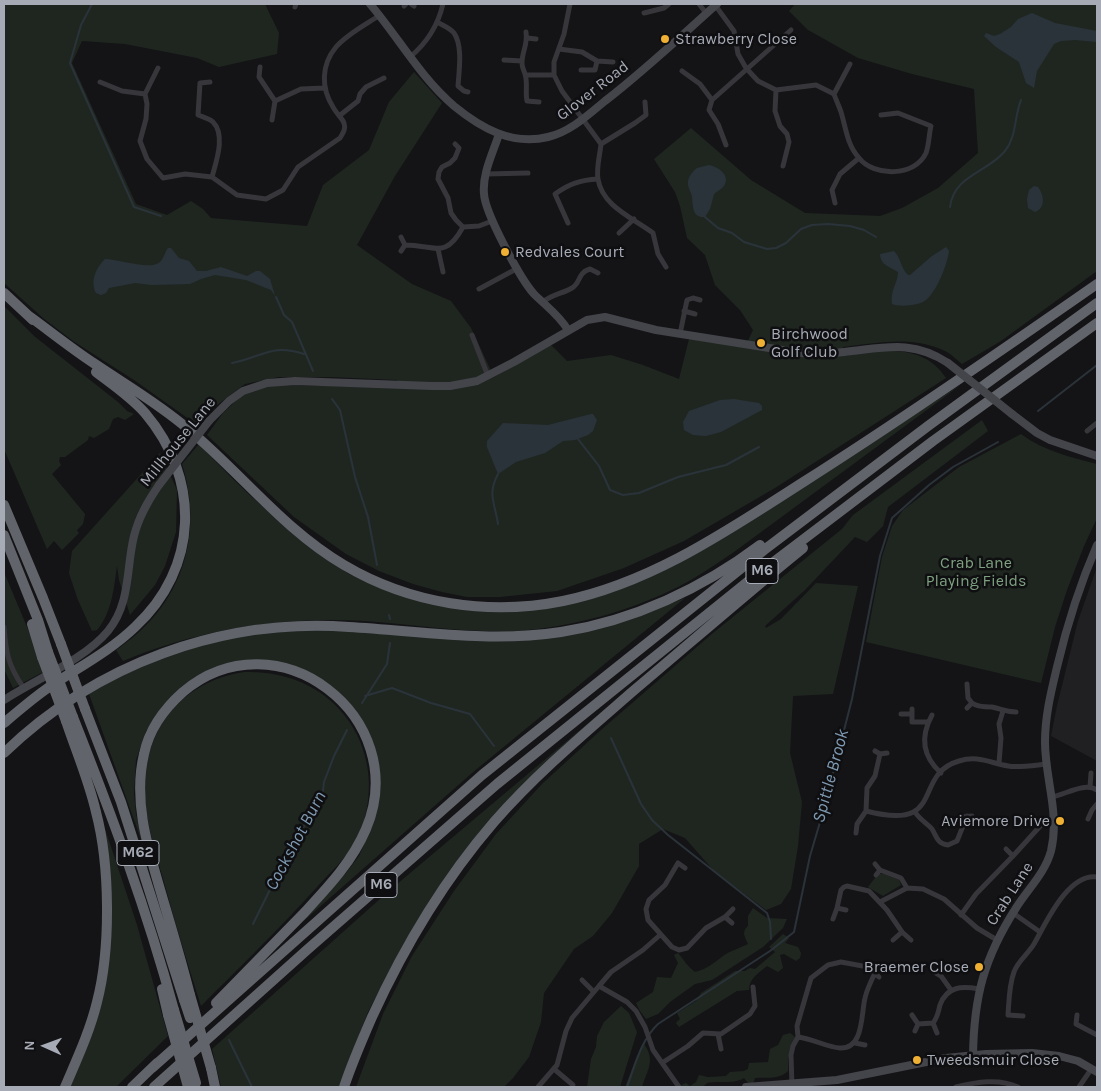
<!DOCTYPE html>
<html>
<head>
<meta charset="utf-8">
<style>
  body { margin:0 }
  #map { position:relative; width:1101px; height:1091px; overflow:hidden; background:#141416; font-family:Karla,sans-serif }
  canvas { display:block }
  .frame { position:absolute; inset:0; border:5px solid #a6abb6; pointer-events:none }
  .north { position:absolute; left:20px; top:1021px; width:50px; height:50px; -webkit-text-stroke:4px #0f0f11; paint-order:stroke; rotate:272deg; font-size:14px; font-weight:700; line-height:20px; text-align:center; color:#a6abb6 }
  .north::after { content:''; display:block; margin:auto; width:18px; height:22px; background:#a6abb6; clip-path:polygon(50% 0,100% 100%,50% 72%,0 100%) }
</style>
</head>
<body>
<div id="map">
<canvas width="1101" height="1091"></canvas>
<div class="frame"></div>
<div class="north">N</div>
</div>
<script>
const ctx = document.querySelector('canvas').getContext('2d');
ctx.lineJoin = 'round';
function fillPath(path, color) { ctx.fillStyle = color; ctx.fill(path, 'evenodd'); }
function trace(path, color, width, dash) { ctx.strokeStyle = color; ctx.lineWidth = width; ctx.lineCap = dash ? 'butt' : 'round'; ctx.setLineDash(dash || []); ctx.stroke(path); }
function drawText(font, color, halo, rows, align = 'center') {
  ctx.font = font + ' Karla,sans-serif'; ctx.lineWidth = 5; ctx.setLineDash([]); ctx.textBaseline = 'middle'; ctx.strokeStyle = halo; ctx.fillStyle = color; for (const [text, x, y, turn = 0] of rows) {
    ctx.save(); ctx.translate(x, y); ctx.rotate((+turn || 0) * Math.PI / 180); ctx.textAlign = isNaN(turn) ? turn : align; if (halo) ctx.strokeText(text, 0, 0); ctx.fillText(text, 0, 0); ctx.restore();
  }
}
const built = new Path2D(`
  M 1097,567 L 1097,761 L 1051,736 L 1057,706 L 1078,621 Z`);
const green = new Path2D(`
  M 4,4 L 265,4 L 279,33 L 277,54 L 219,67 L 197,58 L 125,44 L 82,41 L 72,63 L 136,204 L 167,215 L 191,201 L 203,209 L 211,218 L 307,226 L 323,185 L 369,150 L 389,102 L 414,72 L 442,103 L 395,176 L 357,245 L 412,284 L 451,301 L 471,328 L 493,375 L 550,344 L 567,361 L 611,355 L 643,365 L 679,379 L 689,339 L 745,347 L 753,330 L 740,310 L 715,285 L 705,255 L 687,238 L 680,206 L 675,192 L 654,159 L 691,128 L 751,180 L 805,213 L 880,216 L 902,208 L 938,188 L 978,153 L 974,89 L 912,74 L 858,58 L 808,30 L 789,11 L 795,4 L 1097,4 L 1097,271 L 1001,341 L 962,364 C 957,360 952,355 947,352 C 914,335 877,343 843,347 L 840,355 C 878,351 922,341 946,378 L 775,488 L 684,541 L 624,568 L 557,591 L 500,597 L 467,597 L 442,592 L 413,584 L 379,571 L 346,554 L 294,517 L 207,435 L 223,413 L 244,393 L 272,385 L 398,387 L 397,380 L 330,377 L 279,377 L 245,384 L 217,405 L 196,424 L 134,380 L 73,341 L 43,318 L 4,283 Z
  M 4,306 L 34,336 L 118,402 L 127,411 L 134,414 L 125,420 L 118,417 L 113,419 L 109,429 L 94,438 L 89,436 L 88,440 L 65,457 L 60,457 L 59,461 L 61,465 L 52,474 L 85,514 L 83,524 L 77,530 L 79,533 L 62,550 L 54,541 L 47,549 L 4,449 Z
  M 962,384 L 734,552 C 716,564 699,576 680,586 C 630,611 573,627 517,631 C 466,633 416,625 366,621 C 282,616 200,629 123,661 L 116,650 C 180,608 205,538 182,464 L 199,444 C 244,493 294,536 349,574 L 365,581 L 501,610 L 634,582 L 844,460 Z
  M 982,420 L 988,431 L 888,507 L 883,526 L 867,542 L 855,537 L 805,590 L 765,626 L 766,628 L 781,619 L 816,583 L 858,586 L 833,694 L 793,696 L 790,753 L 802,802 L 798,846 L 791,889 L 781,904 L 766,910 L 714,871 L 685,838 L 663,829 L 639,844 L 639,866 L 612,913 L 593,936 L 574,949 L 544,993 L 541,1022 L 529,1057 L 513,1078 L 504,1087 L 356,1087 L 383,1014 L 412,956 L 454,891 L 496,834 L 543,783 L 601,730 L 713,633 L 842,529 L 853,515 Z
  M 1021,434 C 1044,451 1070,457 1097,464 L 1097,518 L 1084,546 L 1067,590 L 1055,627 L 1041,683 L 866,642 L 882,557 L 892,526 L 903,510 L 959,467 Z
  M 160,453 L 177,490 L 176,532 L 165,566 L 155,585 L 130,615 L 119,580 L 117,566 C 114,587 112,613 97,630 L 92,631 L 78,600 L 69,573 L 72,551 Z
  M 4,572 L 37,651 L 43,672 L 13,688 L 4,669 Z
  M 685,598 L 472,773 L 290,933 L 346,873 L 359,856 L 372,827 L 379,796 L 356,715 L 289,666 L 268,663 L 216,668 L 206,673 L 187,684 L 163,705 L 146,731 L 136,760 L 134,794 L 136,814 L 143,845 L 88,691 L 179,650 L 255,633 L 335,629 L 483,641 L 647,613 Z
  M 245,672 C 284,671 321,685 345,716 C 370,748 375,789 362,827 C 354,852 334,868 317,887 C 280,928 240,967 201,1006 C 187,962 174,919 162,875 C 153,843 143,812 145,778 C 149,721 190,679 245,672 Z
  M 599,714 L 502,809 L 393,964 L 368,1012 L 339,1087 L 221,1087 L 212,1049 L 390,890 Z
  M 100,814 L 137,925 L 168,1036 L 116,1087 L 68,1087 L 105,976 Z
  M 878,874 L 884,874 L 899,880 L 901,885 L 883,896 L 868,887 Z
  M 753,908 L 767,918 L 787,919 L 783,928 L 763,947 L 712,980 L 695,984 L 670,1002 L 658,1014 L 646,1019 L 640,1011 L 636,1003 L 653,992 L 657,977 L 671,978 L 678,963 L 674,955 L 678,953 C 684,960 687,966 695,972 C 707,969 714,963 723,956 C 730,951 740,948 748,944 C 745,937 741,932 748,926 L 748,916 Z
  M 783,934 L 789,938 L 785,943 L 798,947 L 801,953 L 800,958 L 796,961 L 784,954 L 780,955 L 783,968 L 778,972 L 767,966 C 759,973 749,978 749,990 L 737,991 L 679,1027 L 676,1023 L 680,1019 L 677,1013 L 696,1001 L 701,993 L 735,971 L 745,971 L 750,968 L 755,969 L 775,952 L 769,947 Z
  M 621,1006 L 629,1013 L 637,1032 L 620,1087 L 587,1087 L 591,1059 L 596,1047 L 597,1036 L 604,1022 Z
  M 790,1033 L 795,1037 L 788,1059 L 788,1071 C 779,1080 766,1077 755,1078 L 753,1084 L 748,1083 L 744,1078 C 733,1085 718,1080 707,1083 C 702,1090 691,1087 683,1087 L 681,1085 L 686,1083 L 690,1086 L 696,1082 L 699,1075 L 708,1077 L 726,1076 L 730,1072 L 744,1071 L 748,1069 L 749,1063 L 768,1062 L 770,1049 L 778,1045 L 783,1035 Z
  M 644,1044 C 656,1061 647,1070 642,1087 L 625,1087 L 637,1056 Z`);
const water = new Path2D(`
  M 1032,13 L 1055,23 L 1097,31 L 1097,42 L 1075,40 L 1061,41 L 1054,44 L 1037,71 L 1034,88 L 1026,83 L 1019,62 L 996,47 L 984,36 L 986,33 L 994,36 L 1000,34 L 1011,27 L 1018,19 Z
  M 709,165 C 718,167 731,175 724,186 C 722,189 717,191 714,194 L 710,209 L 705,217 C 692,218 693,206 692,197 C 691,191 687,187 688,181 C 689,176 693,171 697,168 Z
  M 1034,186 L 1038,187 C 1044,195 1046,208 1035,212 L 1028,208 L 1027,199 L 1029,190 Z
  M 946,247 L 949,251 C 947,265 937,291 926,300 C 919,306 899,307 892,304 C 890,290 898,283 898,272 C 889,266 881,266 880,254 L 894,251 C 901,258 901,269 908,275 L 910,275 L 932,256 Z
  M 168,248 L 171,248 L 179,258 L 189,261 L 197,271 L 206,271 L 221,267 L 247,276 L 256,271 L 260,271 L 270,279 L 275,296 L 271,290 L 246,280 L 215,275 L 201,279 L 190,284 L 152,285 L 135,283 L 109,288 L 106,293 L 101,295 L 96,293 C 90,281 96,268 105,259 C 118,259 151,271 160,262 C 164,258 165,252 168,248 Z
  M 734,399 L 759,403 L 762,406 L 762,410 L 721,432 L 706,436 L 693,435 L 684,430 L 683,422 L 689,411 L 720,400 Z
  M 591,414 L 593,414 L 597,420 L 593,431 L 588,435 L 575,440 L 563,441 L 545,453 L 516,462 L 498,474 L 487,447 L 487,441 L 503,423 L 548,425 Z`);
const stream = new Path2D(`
  M 92,4 L 81,25 L 70,63 L 134,207 L 161,216
  M 950,207 C 954,175 987,173 1005,151 C 1017,136 1014,117 1021,100
  M 705,217 L 718,228 L 732,233 L 744,242 L 767,249 L 776,248 L 786,243 L 801,229 L 812,225 L 828,224 L 850,226 L 864,230 L 876,237
  M 276,297 L 284,315 L 292,322 L 313,371
  M 232,363 C 263,357 271,343 304,354
  M 332,399 L 340,410 L 355,477 L 368,517 L 377,565
  M 1038,411 L 1097,365
  M 578,439 L 599,466 L 610,490 L 623,495 L 639,493 L 678,477 L 726,465 L 759,447
  M 498,474 C 487,494 495,503 498,524
  M 389,615 L 390,619
  M 365,696 L 392,688 L 431,703 L 470,714 L 494,746
  M 362,703 L 387,664 L 390,643
  M 611,738 L 641,804 L 652,820 L 668,835 L 767,913 L 770,922 L 771,939
  M 253,924 L 294,841 L 322,799 L 324,782 L 334,756 L 347,730
  M 229,1040 L 252,1087
  M 627,1087 C 635,1065 641,1040 658,1024 L 770,951 L 794,932 L 810,856 L 823,812 L 825,798 L 829,789 L 852,699 L 880,556 L 892,518 L 929,485 L 953,467 L 998,442`);
const street = new Path2D(`
  M 411,4 L 414,6
  M 570,4 L 564,34 L 554,62 L 554,75 L 562,91 L 601,144 C 600,155 596,168 598,179 C 602,206 633,218 653,233 L 658,254 L 666,267
  M 699,4 L 706,13
  M 715,5 L 734,31 L 738,54 L 746,68 L 758,81 L 776,90 L 816,85 L 834,94 C 836,100 839,106 841,112 C 846,128 847,145 859,158 C 874,177 915,177 926,153 C 929,145 929,134 931,126 L 898,113 L 881,115
  M 404,6 L 406,4
  M 295,7 L 296,4
  M 644,13 L 664,8 L 669,4
  M 437,22 C 442,25 450,28 454,33 C 463,46 459,71 458,86 L 464,91 L 468,92
  M 526,32 C 528,45 522,51 522,63 C 522,68 524,70 525,74 C 528,83 525,92 527,101 L 539,102
  M 527,38 L 536,39
  M 559,49 L 582,52 L 597,61 L 613,62
  M 410,57 C 427,43 438,25 443,4
  M 504,60 L 522,61
  M 260,67 L 259,77 L 275,101 L 301,89 L 325,88
  M 158,68 L 145,94 L 147,104 L 146,119 L 140,141 L 147,159 L 163,178 L 185,174 L 212,177 L 237,195 L 266,199 L 283,190 L 298,167 L 340,138 C 343,133 346,129 344,123 C 342,118 336,113 333,107 C 321,88 321,65 336,47 C 347,34 365,25 380,15
  M 581,70 L 595,70 L 597,61
  M 682,71 L 700,84 L 712,100
  M 526,75 L 554,75
  M 100,82 L 122,91 L 145,94
  M 210,82 L 200,83 L 198,115 C 203,117 210,119 213,122 C 226,135 216,162 212,177
  M 776,90 L 775,111 L 780,126 L 787,134 L 789,142 L 783,166
  M 834,94 L 850,64
  M 339,116 L 358,101 L 360,94 L 366,87 L 384,78
  M 272,120 L 275,101
  M 455,144 L 459,148 L 455,158 L 450,163 L 442,167 L 439,172 L 438,179 L 448,198 L 451,213 L 456,220 L 463,227 L 479,226 L 492,221
  M 601,144 L 635,123 L 646,115 L 645,102
  M 726,145 L 718,124 L 709,110 L 712,100 L 791,30
  M 486,174 L 528,173
  M 835,203 L 832,190 L 840,174 L 859,158
  M 568,223 L 555,194 C 569,184 580,180 598,179
  M 619,233 L 634,219
  M 405,245 C 435,245 445,260 463,227
  M 438,249 L 443,272
  M 401,251 L 405,245 L 401,237
  M 479,289 L 518,268
  M 543,302 C 552,294 562,294 572,288 C 581,283 577,273 590,269 L 598,273
  M 684,311 L 695,314
  M 680,334 L 687,300 L 693,298 L 700,300
  M 472,335 L 488,376
  M 1087,431 L 1097,423
  M 4,627 C 6,653 8,665 23,687
  M 972,703 C 979,708 984,706 992,707 C 1002,709 1005,712 1016,712
  M 967,708 L 972,703 L 968,698 L 967,684
  M 912,709 L 912,722 L 927,722
  M 901,714 L 912,714
  M 932,715 C 920,737 922,756 941,773
  M 875,751 L 880,754 L 887,753
  M 999,763 L 1001,738 L 999,724 L 1003,711
  M 1090,787 L 1091,773
  M 1052,797 C 1067,794 1084,782 1097,790
  M 866,811 C 948,832 911,775 959,761 C 978,755 990,763 1008,766 C 1018,768 1036,765 1047,764
  M 915,812 C 920,820 927,823 932,829 C 937,837 937,844 948,845 L 957,841 L 967,816
  M 961,817 L 972,816
  M 1088,819 L 1092,810 L 1097,804
  M 856,833 L 857,824 L 866,811 L 867,788 L 875,776 L 880,754
  M 1006,849 L 1013,856 L 1043,823 L 1054,816
  M 875,864 L 880,870 L 876,875
  M 685,868 L 678,863 L 665,885 L 649,900 L 646,909 L 648,920 L 672,947 L 679,950 L 687,948 L 706,928 L 725,917 L 733,909
  M 880,870 L 901,878 L 907,888
  M 880,902 L 907,888 L 923,889 L 944,899 L 977,928 L 997,940
  M 837,908 L 841,890 L 844,887 L 847,886 L 869,891 L 887,910 L 902,932
  M 1013,913 L 1040,932
  M 961,915 L 976,894 L 1013,856
  M 725,917 L 732,923
  M 833,919 L 837,908 L 846,910
  M 893,940 L 902,932 L 911,940
  M 936,973 L 941,976 L 951,990
  M 582,980 L 594,992
  M 599,986 L 611,972 L 643,950 L 660,935
  M 912,1015 L 918,1024 L 915,1031
  M 1077,1015 L 1076,1024 L 1097,1035
  M 1023,1016 L 1008,1015 C 1009,1001 1009,985 1014,972 C 1017,962 1028,954 1034,944 C 1046,923 1068,873 1097,877
  M 933,1023 L 937,1033
  M 918,1024 L 933,1023 C 938,1017 938,1012 940,1005 C 947,986 962,986 979,989
  M 718,1034 L 721,1049
  M 798,1037 C 814,1039 826,1047 840,1048 C 864,1049 861,1014 865,998 C 867,989 871,981 875,973
  M 855,1043 L 865,1045
  M 662,1063 L 688,1046 L 703,1033 L 721,1034 L 750,1014 L 755,1006 L 753,987
  M 554,1069 L 573,1085
  M 538,1087 L 557,1065 L 566,1031 L 572,1018 L 599,986 L 627,1002 L 636,1011 L 645,1027 L 653,1050 L 679,1087
  M 792,1087 L 791,1055 L 793,1046 L 798,1037 L 797,1026 L 811,978 L 828,965 L 841,962 L 868,967 L 879,977
  M 956,1087 C 976,1082 999,1078 1018,1087
  M 1079,1087 L 1092,1068`);
const secondary = new Path2D(`
  M 370,4 C 399,38 420,77 454,106 C 481,128 512,146 548,137 C 570,132 588,115 605,101 C 644,71 680,37 717,4
  M 499,134 C 493,153 482,174 484,194 C 485,213 521,280 534,294 C 546,306 559,315 568,330
  M 1012,414 L 1037,433 L 1050,440 L 1097,456
  M 209,421 L 229,401 L 243,391 L 267,383 L 295,381 L 432,386 L 450,386 L 477,381 L 514,362 L 587,320 L 605,317 L 656,330 L 801,353 C 815,354 829,354 844,352 C 884,348 912,339 948,363
  M 4,700 C 36,679 84,660 108,631 C 131,603 126,568 134,536 C 139,516 148,501 159,485
  M 973,1055 C 974,996 984,958 1016,908 C 1028,889 1045,873 1051,851 C 1060,813 1045,779 1045,742 C 1045,716 1051,692 1057,667 C 1067,625 1080,584 1097,545
  M 746,1087 L 837,1080 L 946,1058 L 986,1054 L 1032,1053 L 1059,1056 L 1078,1061 L 1097,1072`);
const highway = new Path2D(`
  M 4,293 L 33,320
  M 29,316 C 51,332 72,349 95,364 C 126,385 159,404 188,429 C 241,473 284,530 344,565 C 410,604 489,616 563,601 C 652,583 730,529 805,481 C 904,418 1001,351 1097,284
  M 4,505 L 43,598 L 61,644
  M 4,535 L 38,620 L 48,652
  M 32,624 L 42,657
  M 85,709 L 121,802 L 184,1000
  M 73,717 C 111,813 147,910 174,1010
  M 4,723 C 17,712 31,700 45,690 C 75,669 108,653 135,627 C 199,568 201,479 145,413 C 131,397 113,385 96,372
  M 4,753 C 96,664 221,618 349,627 C 421,631 488,643 561,632 C 633,621 703,588 760,545
  M 162,989 L 168,1015
  M 190,995 C 182,964 173,933 164,903 C 150,854 132,804 144,754 C 149,730 165,708 183,692 C 277,613 413,717 366,829 C 352,862 328,887 304,913 C 275,943 245,973 216,1003
  M 152,1068 L 482,775 L 764,550 L 928,426 L 1097,303
  M 211,1068 L 215,1087
  M 65,1087 C 77,1059 90,1031 97,1002 C 111,948 110,865 96,812 C 89,781 76,751 66,721
  M 132,1087 L 157,1063
  M 154,1087 L 308,949 L 497,784 L 750,580 L 933,441 L 1097,323
  M 344,1087 C 352,1063 362,1040 372,1017 C 404,947 444,880 494,822 C 536,774 585,733 632,692 C 689,644 745,595 803,548`);
const secondaryBridge = new Path2D(`
  M 948,363 L 1012,414
  M 159,485 L 209,421`);
const highwayBridge = new Path2D(`
  M 61,644 L 85,709
  M 48,652 L 73,717
  M 42,657 L 66,721
  M 190,995 L 211,1068
  M 184,1000 L 190,1018
  M 174,1010 L 196,1083
  M 168,1015 L 188,1087`);
const markers = [
  [665,39,5,"#efb034"],
  [505,252,5,"#efb034"],
  [761,343,5,"#efb034"],
  [1060,821,5,"#efb034"],
  [979,967,5,"#efb034"],
  [917,1060,5,"#efb034"]
];
const shields = [
  [762,571,32],
  [138,853,42],
  [381,885,32]
];
const shieldNames = [
  ["M6",762,571],
  ["M62",138,853],
  ["M6",381,885]
];
const poiNames = [
  ["Strawberry Close",675,39],
  ["Redvales Court",515,252],
  ["Birchwood",771,334],
  ["Golf Club",771,352],
  ["Aviemore Drive",1050,821,"right"],
  ["Braemer Close",969,967,"right"],
  ["Tweedsmuir Close",927,1060]
];
const streetNames = [
  ["Glover Road",593,91,-38],
  ["Millhouse Lane",178,442,-51],
  ["Crab Lane",1010,894,-57]
];
const parkNames = [
  ["Crab Lane",976,563],
  ["Playing Fields",976,581]
];
const waterNames = [
  ["Spittle Brook",831,776,-75],
  ["Cockshot Burn",296,841,-62]
];
fillPath(built, '#202023');
fillPath(green, '#1f2620');
fillPath(water, '#2b333a');
trace(stream, '#2b333a', 2);
trace(street, '#36363b', 5);
trace(secondary, '#44454b', 8);
trace(highway, '#62646c', 10);
trace(secondaryBridge, '#44454b', 8);
trace(highwayBridge, '#62646c', 10);
for (const [x, y, r, color] of markers) { const dot = new Path2D(); dot.arc(x, y, r, 0, 2 * Math.PI); ctx.fillStyle = color; ctx.fill(dot); trace(dot, '#0f0f11', 2); }
for (const [x, y, w] of shields) { const box = new Path2D(); box.roundRect(x - w / 2, y - 12.5, w, 25, 4); ctx.fillStyle = '#0f0f11'; ctx.fill(box); trace(box, '#a6abb6', 1); }
drawText('bold 15px', '#a6abb6', null, shieldNames);
drawText('16px', '#a6abb6', '#0f0f11', poiNames, 'left');
drawText('16px', '#a6abb6', '#0f0f11', streetNames);
drawText('16px', '#7ea180', '#0f0f11', parkNames);
drawText('italic 18px', '#7e99b1', '#0f0f11', waterNames);
</script>
</body>
</html>
